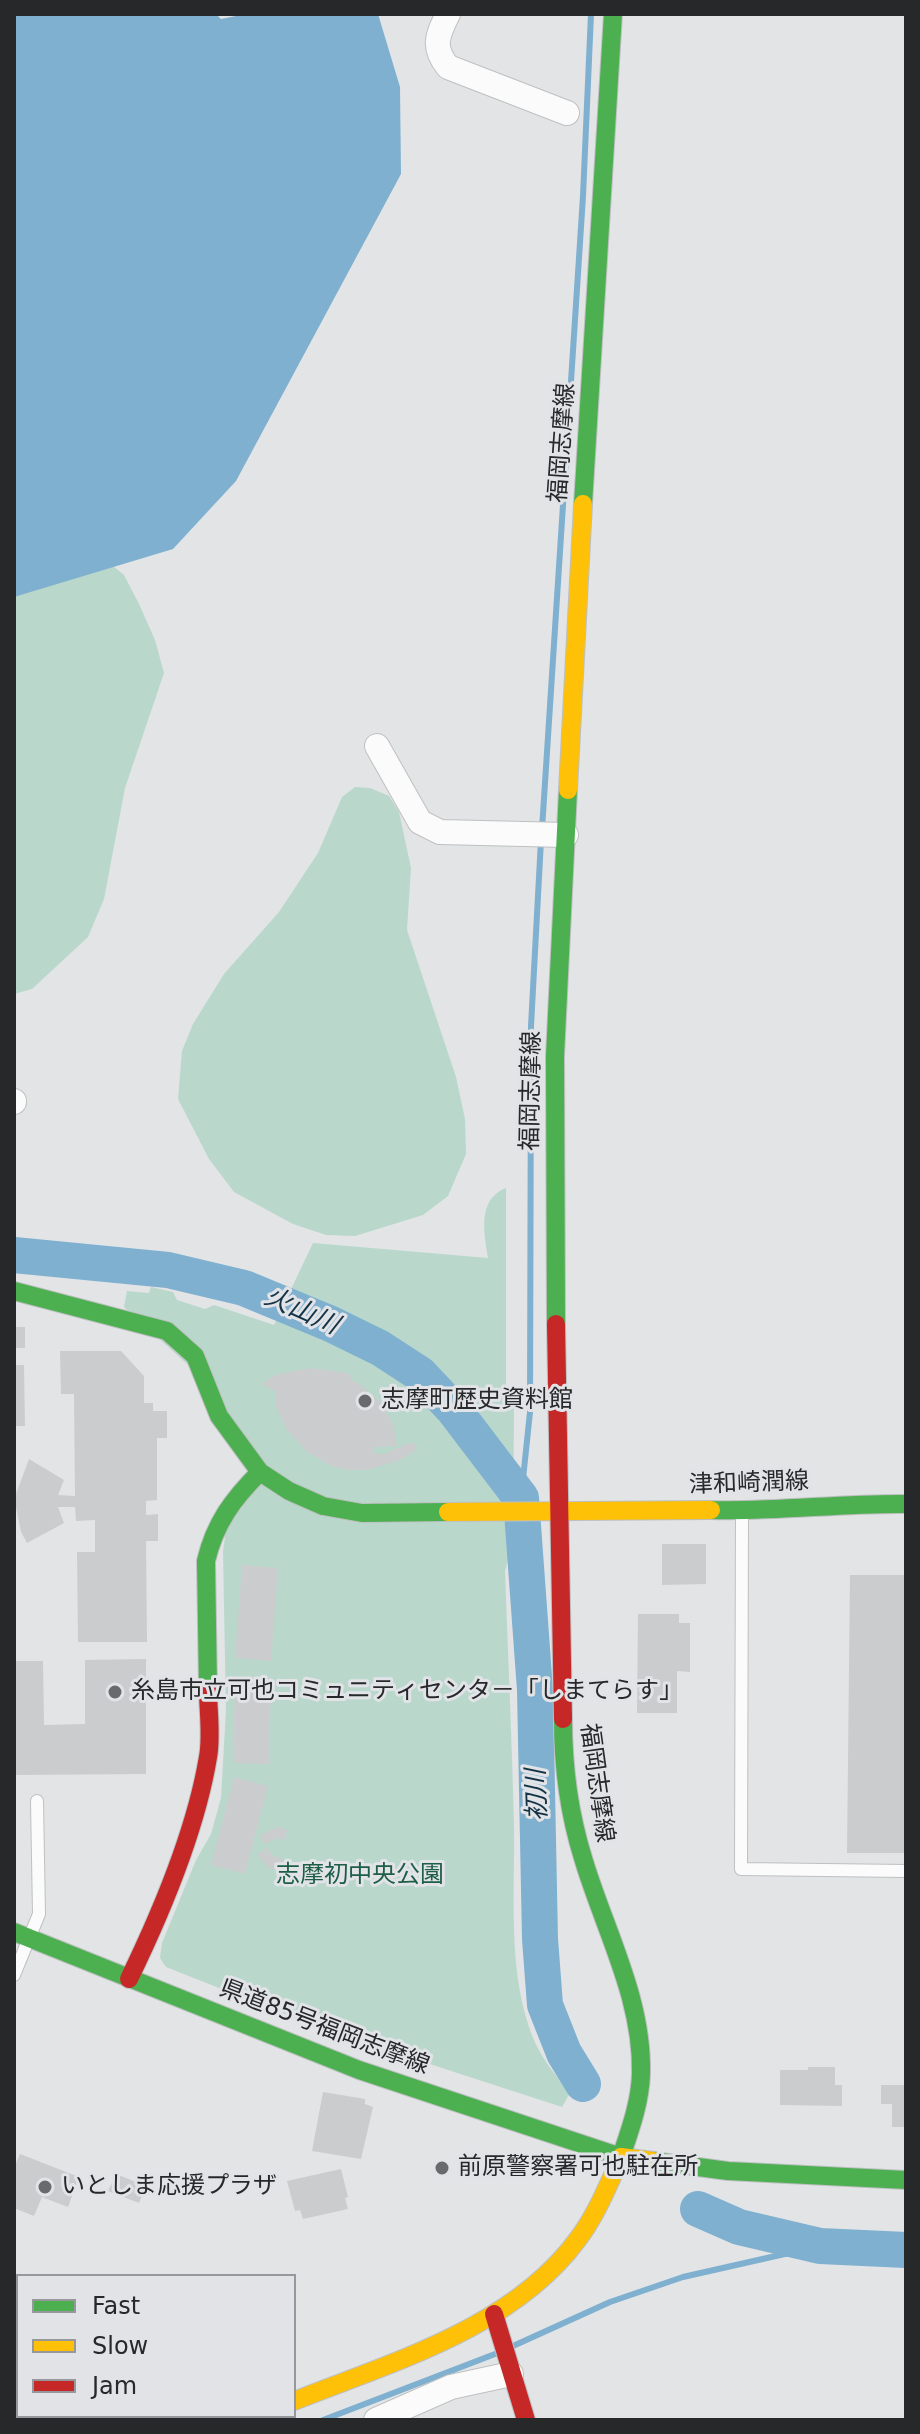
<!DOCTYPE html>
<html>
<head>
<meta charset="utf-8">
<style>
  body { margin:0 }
  #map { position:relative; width:920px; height:2434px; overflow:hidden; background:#e2e4e6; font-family:"DejaVu Sans",sans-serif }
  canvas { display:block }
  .frame { position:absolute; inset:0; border:16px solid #27282a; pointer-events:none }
  .legend { position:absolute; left:16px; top:2274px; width:280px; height:144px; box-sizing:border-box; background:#e1e3e7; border:2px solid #97989b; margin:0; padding:10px 14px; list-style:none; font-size:24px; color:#27282a }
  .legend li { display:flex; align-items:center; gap:16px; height:40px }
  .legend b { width:40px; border:2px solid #97989b }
</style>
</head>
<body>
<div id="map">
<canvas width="920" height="2434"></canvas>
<div class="frame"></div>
<ul class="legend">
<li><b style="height:10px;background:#4caf50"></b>Fast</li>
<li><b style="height:10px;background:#ffc107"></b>Slow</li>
<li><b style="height:10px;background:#c62828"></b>Jam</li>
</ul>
</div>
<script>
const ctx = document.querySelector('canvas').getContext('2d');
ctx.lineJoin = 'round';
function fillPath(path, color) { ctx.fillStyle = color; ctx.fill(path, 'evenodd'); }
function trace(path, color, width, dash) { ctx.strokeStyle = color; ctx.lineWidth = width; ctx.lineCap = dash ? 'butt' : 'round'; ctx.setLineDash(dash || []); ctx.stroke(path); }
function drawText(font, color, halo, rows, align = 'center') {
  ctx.font = font + ' "DejaVu Sans","Noto Sans JP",sans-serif'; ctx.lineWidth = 6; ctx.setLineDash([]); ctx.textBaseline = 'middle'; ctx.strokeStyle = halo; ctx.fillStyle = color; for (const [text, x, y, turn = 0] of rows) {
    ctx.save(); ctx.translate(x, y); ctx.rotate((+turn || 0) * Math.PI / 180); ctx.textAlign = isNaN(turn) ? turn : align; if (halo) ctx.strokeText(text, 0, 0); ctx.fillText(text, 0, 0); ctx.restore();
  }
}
const green = new Path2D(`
  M 107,561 L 124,575 L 139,604 L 155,640 L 164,673 L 125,788 L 104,899 L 88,937 L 32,989 L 14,994 L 14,589 Z
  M 355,787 L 370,788 L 389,796 L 399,812 L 411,868 L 407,930 L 456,1077 L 465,1119 L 466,1154 L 448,1196 L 423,1215 L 355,1236 L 326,1235 L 293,1224 L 234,1192 L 209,1159 L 178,1099 L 182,1051 L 193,1024 L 224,974 L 279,912 L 318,853 L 342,797 Z
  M 506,1188 L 506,1385 L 514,1408 L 513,1542 L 505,1571 C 508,1656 512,1742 514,1827 C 515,1893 508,1964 529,2027 C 537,2053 553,2072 570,2093 L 562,2107 L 325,2030 L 166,1967 L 160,1958 L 162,1943 L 196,1860 L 211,1834 L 221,1798 L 226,1710 L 223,1552 L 226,1529 L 255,1489 L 217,1391 L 124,1307 L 127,1291 L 149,1293 L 151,1287 L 173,1292 L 177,1300 L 205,1309 L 214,1305 L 274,1325 L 313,1243 L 488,1258 C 484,1233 477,1199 506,1188 Z`);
const water = new Path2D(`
  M 14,14 L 216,14 L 221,19 L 246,14 L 378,14 L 400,87 L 401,174 L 236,481 L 173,549 L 14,597 Z`);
const stream = new Path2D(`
  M 542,829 L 583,196 L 591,14
  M 521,1498 L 530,1412 L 531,1026 L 541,840
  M 513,2346 L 610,2302 L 683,2277 L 820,2246
  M 323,2420 L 495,2354`);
const river = new Path2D(`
  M 14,1255 L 168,1270 L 244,1288 L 331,1324 L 380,1348 L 420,1374 L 454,1410 L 521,1498 L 535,1690 L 540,1939 L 545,2005 L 564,2053 L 583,2084
  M 698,2209 L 739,2227 L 820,2246 L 906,2250`);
const building = new Path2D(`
  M 14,1327 L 25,1327 L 25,1348 L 14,1348 Z
  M 60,1351 L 121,1351 L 144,1376 L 144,1403 L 153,1403 L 153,1411 L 167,1411 L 167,1438 L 157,1438 L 157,1500 L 146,1501 L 146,1515 L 158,1514 L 158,1541 L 146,1541 L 147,1642 L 78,1642 L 77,1552 L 95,1552 L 95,1520 L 76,1521 L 75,1507 L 58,1507 L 64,1523 L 27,1543 L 21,1532 L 16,1507 L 16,1494 L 29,1459 L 64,1480 L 58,1495 L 75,1496 L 74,1394 L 61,1394 Z
  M 14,1365 L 24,1365 L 25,1426 L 14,1426 Z
  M 310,1368 L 348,1373 L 352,1380 L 361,1385 L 380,1402 L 393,1424 L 397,1446 L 374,1447 L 374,1454 L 384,1454 L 412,1442 L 418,1448 L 403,1459 L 367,1470 L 348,1470 L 331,1466 L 306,1451 L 287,1430 L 276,1406 L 275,1391 L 261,1384 L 278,1374 Z
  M 662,1544 L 706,1544 L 706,1584 L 662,1585 Z
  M 242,1565 L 278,1568 L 271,1661 L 235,1658 Z
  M 850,1575 L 906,1575 L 906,1853 L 847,1853 Z
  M 638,1614 L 679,1614 L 679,1623 L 690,1623 L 690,1672 L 677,1671 L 677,1713 L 637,1713 Z
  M 146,1659 L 146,1774 L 14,1775 L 14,1661 L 43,1661 L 44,1725 L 85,1724 L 85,1660 Z
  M 235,1677 L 271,1678 L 269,1764 L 233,1763 Z
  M 234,1777 L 268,1786 L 245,1874 L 211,1865 Z
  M 278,1827 L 287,1830 L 285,1840 L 277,1838 L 264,1844 L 260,1835 Z
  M 267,1848 L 272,1856 L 283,1859 L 279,1871 L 269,1868 L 257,1855 Z
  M 808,2067 L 835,2067 L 835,2085 L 842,2085 L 842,2106 L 780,2105 L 780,2070 L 808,2070 Z
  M 881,2085 L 906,2085 L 906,2127 L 892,2127 L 892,2104 L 881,2104 Z
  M 323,2092 L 365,2099 L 365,2104 L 373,2107 L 361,2159 L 312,2151 Z
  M 20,2154 L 79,2177 L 68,2207 L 42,2197 L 34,2216 L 14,2208 L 14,2168 Z
  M 341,2169 L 348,2197 L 345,2198 L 348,2209 L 303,2219 L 300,2210 L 295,2211 L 287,2181 Z
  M 116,2174 L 146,2186 L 139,2203 L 108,2191 Z`);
const lane = new Path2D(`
  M 742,1511 L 741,1869 L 906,1871
  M 14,1975 L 39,1914 L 37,1801`);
const street = new Path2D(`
  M 448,14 C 437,36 432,47 448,67 L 567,113
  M 377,746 L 420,822 L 440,832 L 566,835
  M 14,1102 L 14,1101
  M 376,2420 L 451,2387 L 511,2374`);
const fast = new Path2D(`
  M 583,504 L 613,14
  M 14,1291 L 167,1331 L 195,1356 L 219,1416 L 260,1472 L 289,1491 L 323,1506 L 362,1513 L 448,1512
  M 556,1324 L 555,1056 L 568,790
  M 711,1510 C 776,1512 841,1503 906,1504
  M 208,1689 L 206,1561 C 215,1523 233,1499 260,1472
  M 14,1932 L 359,2070 L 621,2157 C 630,2130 640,2103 641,2074 C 643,1998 604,1929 583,1858 C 569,1813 563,1766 563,1719
  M 653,2161 L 728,2171 L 906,2180
  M 243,2420 L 254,2416`);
const slow = new Path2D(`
  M 568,790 L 583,504
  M 448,1512 L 711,1510
  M 294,2401 C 392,2362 513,2328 578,2239 C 597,2214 608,2185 621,2157 L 653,2161`);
const jam = new Path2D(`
  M 556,1324 L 563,1719
  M 129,1979 C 161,1913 196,1830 208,1757 C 212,1736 208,1711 208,1689
  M 494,2314 L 526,2420`);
const markers = [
  [365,1401,8,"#686a6c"],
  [115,1692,8,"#686a6c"],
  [442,2168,8,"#686a6c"],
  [45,2187,8,"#686a6c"]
];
const streetNames = [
  ["福岡志摩線",563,443,-86],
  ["福岡志摩線",532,1091,-89],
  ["津和崎潤線",749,1484,-2],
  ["福岡志摩線",596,1783,82],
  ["県道85号福岡志摩線",324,2028,21]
];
const poiNames = [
  ["志摩町歴史資料館",381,1401],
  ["糸島市立可也コミュニティセンタ－「しまてらす」",131,1692],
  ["前原警察署可也駐在所",458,2168],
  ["いとしま応援プラザ",61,2187]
];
const parkNames = [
  ["志摩初中央公園",360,1876]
];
const waterNames = [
  ["火山川",301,1312,24],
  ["初川",538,1795,-92]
];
fillPath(green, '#b9d8cb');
fillPath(water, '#7fb0d0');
trace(stream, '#7fb0d0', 6);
trace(river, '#7fb0d0', 36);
fillPath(building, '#cbccce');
trace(lane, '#bec0c1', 14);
trace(street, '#bec0c1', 26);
trace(fast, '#bec0c1', 20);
trace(slow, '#bec0c1', 20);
trace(jam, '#bec0c1', 20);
trace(lane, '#fbfbfb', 12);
trace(street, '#fbfbfb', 24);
trace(fast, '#4caf50', 18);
trace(slow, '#ffc107', 18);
trace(jam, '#c62828', 18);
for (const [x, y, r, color] of markers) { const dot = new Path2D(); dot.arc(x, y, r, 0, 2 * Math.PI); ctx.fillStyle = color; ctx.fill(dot); trace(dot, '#e1e3e7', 3); }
drawText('24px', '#27282a', '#e1e3e7', streetNames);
drawText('24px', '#27282a', '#e1e3e7', poiNames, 'left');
drawText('24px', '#1d5e46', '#e1e3e7', parkNames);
drawText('italic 26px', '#143347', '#e1e3e7', waterNames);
</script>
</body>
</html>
